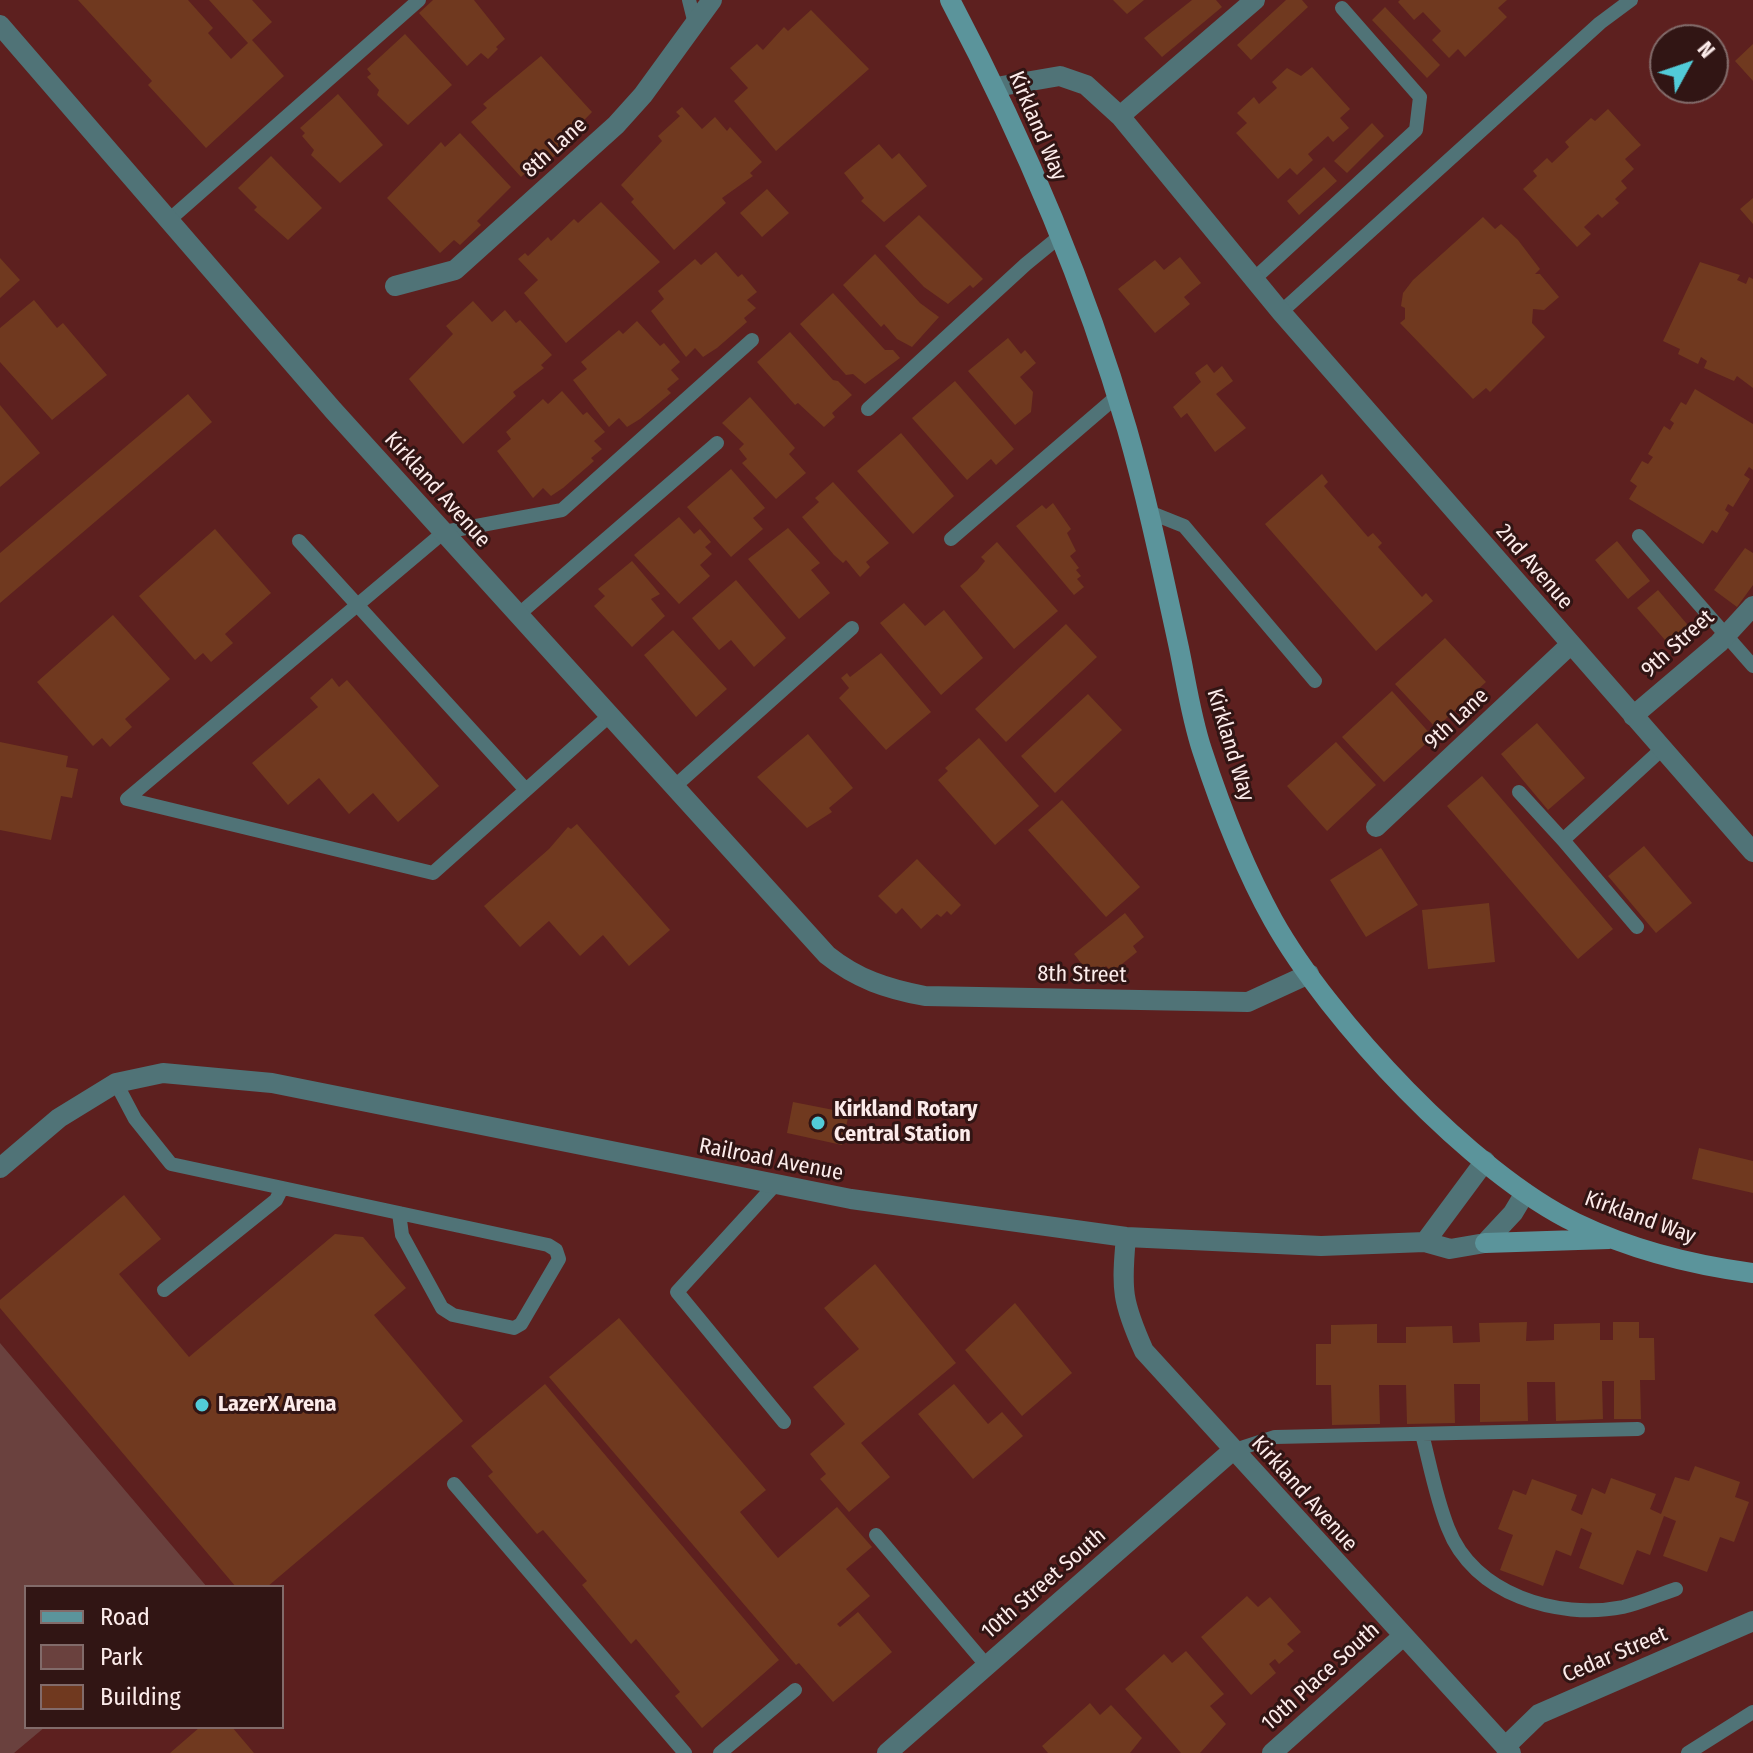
<!DOCTYPE html>
<html>
<head>
<meta charset="utf-8">
<style>
  body { margin:0 }
  #map { position:relative; width:1753px; height:1753px; overflow:hidden; background:#5d201f; font-family:"Fira Sans Condensed",sans-serif }
  canvas { display:block }
  .legend { position:absolute; left:24px; top:1585px; width:260px; height:144px; box-sizing:border-box; background:#311514; border:2px solid #826b6a; margin:0; padding:10px 14px; list-style:none; font-size:24px; color:#fcebea }
  .legend li { display:flex; align-items:center; gap:16px; height:40px }
  .legend b { width:40px; border:2px solid #826b6a }
  .north { position:absolute; left:1649px; top:24px; width:80px; height:80px; box-sizing:border-box; background:#311514; border:2px solid #826b6a; border-radius:50%; rotate:50deg; font-size:22px; font-weight:700; line-height:32px; text-align:center; color:#fcebea }
  .north::after { content:''; display:block; margin:auto; width:28px; height:36px; background:#52cbd8; clip-path:polygon(50% 0,100% 100%,50% 72%,0 100%) }
</style>
</head>
<body>
<div id="map">
<canvas width="1753" height="1753"></canvas>
<ul class="legend">
<li><b style="height:10px;background:#5b949b"></b>Road</li>
<li><b style="height:22px;background:#6a413e"></b>Park</li>
<li><b style="height:22px;background:#70391f"></b>Building</li>
</ul>
<div class="north">N</div>
</div>
<script>
const ctx = document.querySelector('canvas').getContext('2d');
ctx.lineJoin = 'round';
function fillPath(path, color) { ctx.fillStyle = color; ctx.fill(path, 'evenodd'); }
function trace(path, color, width, dash) { ctx.strokeStyle = color; ctx.lineWidth = width; ctx.lineCap = dash ? 'butt' : 'round'; ctx.setLineDash(dash || []); ctx.stroke(path); }
function drawText(font, color, halo, rows, align = 'center') {
  ctx.font = font + ' "Fira Sans Condensed",sans-serif'; ctx.lineWidth = 6; ctx.setLineDash([]); ctx.textBaseline = 'middle'; ctx.strokeStyle = halo; ctx.fillStyle = color; for (const [text, x, y, turn = 0] of rows) {
    ctx.save(); ctx.translate(x, y); ctx.rotate((+turn || 0) * Math.PI / 180); ctx.textAlign = isNaN(turn) ? turn : align; if (halo) ctx.strokeText(text, 0, 0); ctx.fillText(text, 0, 0); ctx.restore();
  }
}
const green = new Path2D(`
  M 0,1343 L 207,1587 L 26,1587 L 26,1727 L 45,1727 L 14,1753 L 0,1753 Z`);
const building = new Path2D(`
  M 78,0 L 188,0 L 213,28 L 208,33 L 231,59 L 248,43 L 209,0 L 252,0 L 272,22 L 252,40 L 284,76 L 206,148 L 148,85 L 152,81 Z
  M 433,0 L 474,0 L 505,39 L 496,47 L 498,49 L 488,59 L 481,53 L 467,66 L 419,13 Z
  M 1113,0 L 1144,0 L 1127,14 Z
  M 1192,0 L 1216,0 L 1222,7 L 1162,57 L 1144,38 Z
  M 1286,0 L 1302,0 L 1308,7 L 1251,60 L 1237,45 Z
  M 1400,0 L 1507,0 L 1498,8 L 1507,17 L 1465,57 L 1458,49 L 1449,58 L 1432,40 L 1441,31 L 1423,12 L 1414,20 L 1398,2 Z
  M 1385,7 L 1440,65 L 1427,78 L 1372,20 Z
  M 811,10 L 869,69 L 776,151 L 734,101 L 748,88 L 730,68 L 757,44 L 763,50 L 784,27 L 788,31 Z
  M 405,34 L 452,85 L 408,125 L 377,95 L 379,90 L 367,77 L 371,74 L 367,69 Z
  M 1753,44 L 1753,81 L 1735,61 Z
  M 541,56 L 592,112 L 559,146 L 562,149 L 541,169 L 536,164 L 521,177 L 471,122 L 487,108 L 483,104 Z
  M 1312,67 L 1350,109 L 1340,118 L 1349,128 L 1333,142 L 1328,136 L 1308,154 L 1313,160 L 1297,175 L 1290,168 L 1278,179 L 1236,133 L 1247,123 L 1237,113 L 1254,97 L 1259,104 L 1277,88 L 1272,82 L 1287,68 L 1301,76 Z
  M 338,94 L 383,145 L 340,183 L 311,155 L 314,150 L 302,136 L 305,133 L 300,128 Z
  M 682,107 L 702,129 L 715,117 L 727,131 L 730,127 L 762,162 L 750,173 L 753,176 L 722,198 L 726,203 L 674,250 L 631,202 L 634,199 L 621,185 L 662,141 L 658,136 L 680,116 L 676,112 Z
  M 1608,109 L 1641,145 L 1625,159 L 1634,169 L 1621,181 L 1627,188 L 1615,199 L 1619,203 L 1602,218 L 1598,214 L 1584,227 L 1591,234 L 1577,247 L 1523,189 L 1537,176 L 1533,171 L 1547,158 L 1552,163 L 1569,147 L 1565,142 L 1591,118 L 1595,121 Z
  M 1372,123 L 1384,136 L 1347,173 L 1334,161 Z
  M 460,133 L 511,187 L 477,221 L 481,225 L 460,245 L 454,240 L 440,253 L 387,198 L 441,142 L 445,147 Z
  M 879,144 L 892,159 L 899,153 L 927,186 L 884,222 L 861,201 L 864,198 L 844,173 Z
  M 271,156 L 322,208 L 288,240 L 254,210 L 257,207 L 238,188 Z
  M 1324,167 L 1337,181 L 1299,215 L 1287,201 Z
  M 767,189 L 789,213 L 762,237 L 740,213 Z
  M 1753,198 L 1753,224 L 1740,209 Z
  M 601,202 L 660,262 L 566,343 L 524,293 L 538,280 L 518,259 L 525,253 L 528,256 L 548,237 L 551,241 L 574,219 L 578,223 Z
  M 919,215 L 983,279 L 973,288 L 970,285 L 948,304 L 924,287 L 885,246 Z
  M 1483,217 L 1495,229 L 1501,224 L 1518,240 L 1540,269 L 1535,274 L 1540,274 L 1559,297 L 1544,310 L 1533,309 L 1532,323 L 1545,337 L 1490,392 L 1486,388 L 1473,399 L 1400,323 L 1405,319 L 1405,308 L 1401,306 L 1403,293 L 1413,280 Z
  M 716,252 L 738,277 L 742,274 L 757,292 L 747,300 L 756,308 L 744,318 L 747,322 L 717,348 L 703,357 L 695,348 L 686,357 L 651,311 L 664,299 L 658,291 L 695,259 L 701,265 Z
  M 875,254 L 920,303 L 939,317 L 912,347 L 897,339 L 884,324 L 881,327 L 843,285 Z
  M 1180,257 L 1201,283 L 1184,297 L 1190,304 L 1155,333 L 1118,289 L 1155,260 L 1164,270 Z
  M 0,258 L 20,280 L 0,298 Z
  M 1700,262 L 1740,275 L 1737,280 L 1746,284 L 1749,277 L 1753,279 L 1753,388 L 1737,376 L 1734,381 L 1704,368 L 1707,361 L 1701,357 L 1698,364 L 1678,354 L 1680,349 L 1663,341 Z
  M 833,293 L 885,350 L 893,350 L 900,358 L 865,384 L 853,374 L 846,375 L 800,324 Z
  M 34,300 L 57,328 L 63,323 L 107,375 L 52,420 L 0,362 L 0,328 Z
  M 473,301 L 492,322 L 505,310 L 516,323 L 520,320 L 552,355 L 541,365 L 544,368 L 513,392 L 516,396 L 463,444 L 409,379 L 453,334 L 446,326 Z
  M 637,321 L 660,346 L 664,343 L 680,362 L 671,370 L 679,379 L 667,389 L 671,393 L 640,419 L 627,427 L 619,418 L 609,427 L 573,380 L 587,369 L 581,362 L 619,330 L 623,334 Z
  M 790,332 L 833,380 L 838,381 L 852,395 L 832,413 L 835,417 L 824,427 L 798,403 L 795,405 L 757,362 Z
  M 1008,338 L 1021,354 L 1025,350 L 1036,363 L 1020,377 L 1033,392 L 1031,412 L 1015,425 L 968,371 Z
  M 1207,364 L 1214,373 L 1222,366 L 1233,381 L 1216,394 L 1246,428 L 1215,452 L 1187,413 L 1181,418 L 1173,407 L 1201,382 L 1195,373 Z
  M 955,381 L 1014,449 L 996,465 L 991,459 L 967,480 L 912,418 Z
  M 1695,389 L 1753,424 L 1753,470 L 1749,467 L 1744,475 L 1750,479 L 1733,507 L 1728,504 L 1725,510 L 1729,513 L 1717,533 L 1712,530 L 1703,544 L 1629,499 L 1637,486 L 1630,481 L 1642,461 L 1648,464 L 1653,457 L 1648,454 L 1664,426 L 1670,430 L 1674,423 L 1670,420 L 1681,402 L 1686,405 Z
  M 562,391 L 583,415 L 587,412 L 605,432 L 594,441 L 602,449 L 591,458 L 594,461 L 563,488 L 551,496 L 543,488 L 533,498 L 497,451 L 511,439 L 506,432 L 543,399 L 548,404 Z
  M 188,394 L 212,422 L 0,603 L 0,553 Z
  M 750,397 L 795,448 L 789,454 L 806,473 L 776,499 L 742,463 L 747,459 L 739,449 L 744,444 L 722,423 Z
  M 0,405 L 40,453 L 0,487 Z
  M 901,433 L 954,496 L 913,534 L 857,471 Z
  M 731,469 L 765,508 L 753,518 L 763,529 L 731,557 L 687,507 Z
  M 1322,474 L 1328,482 L 1324,486 L 1368,537 L 1373,533 L 1382,543 L 1378,547 L 1422,597 L 1426,593 L 1433,601 L 1376,651 L 1265,524 Z
  M 833,482 L 889,543 L 866,562 L 870,567 L 860,577 L 846,560 L 843,563 L 834,555 L 802,517 L 819,502 L 815,498 Z
  M 1053,503 L 1071,529 L 1067,533 L 1076,551 L 1070,556 L 1079,568 L 1076,570 L 1081,576 L 1077,579 L 1084,587 L 1074,595 L 1016,526 L 1042,505 L 1046,509 Z
  M 679,517 L 694,534 L 700,529 L 711,542 L 705,547 L 712,554 L 700,565 L 710,576 L 679,604 L 634,555 Z
  M 788,528 L 820,563 L 811,570 L 830,593 L 799,619 L 748,559 Z
  M 215,529 L 271,593 L 225,634 L 233,643 L 211,662 L 203,653 L 195,660 L 139,596 Z
  M 1617,541 L 1650,581 L 1628,599 L 1595,560 Z
  M 997,542 L 1058,611 L 1014,649 L 960,586 L 977,571 L 985,561 L 981,557 Z
  M 1745,548 L 1753,553 L 1753,585 L 1737,607 L 1714,590 Z
  M 632,561 L 660,594 L 651,599 L 665,616 L 632,647 L 594,606 L 605,596 L 598,589 Z
  M 736,580 L 786,638 L 754,667 L 731,640 L 719,650 L 692,618 Z
  M 1658,590 L 1692,630 L 1672,648 L 1637,608 Z
  M 904,603 L 925,626 L 944,610 L 983,658 L 941,695 L 880,623 Z
  M 113,615 L 170,679 L 125,719 L 132,727 L 110,747 L 102,738 L 93,746 L 37,682 Z
  M 1066,624 L 1097,657 L 1006,742 L 975,709 Z
  M 673,630 L 727,689 L 696,717 L 644,655 Z
  M 1445,638 L 1486,682 L 1436,728 L 1395,684 Z
  M 881,653 L 931,712 L 886,750 L 839,698 L 849,688 L 841,678 L 847,673 L 850,677 Z
  M 332,678 L 339,687 L 347,680 L 439,786 L 398,822 L 373,793 L 349,814 L 319,778 L 288,805 L 252,763 L 318,707 L 310,698 Z
  M 1392,691 L 1433,737 L 1384,782 L 1342,737 Z
  M 1088,694 L 1122,730 L 1055,793 L 1021,756 Z
  M 1537,723 L 1585,778 L 1548,810 L 1501,754 Z
  M 808,734 L 853,788 L 829,808 L 832,812 L 807,828 L 757,777 Z
  M 979,738 L 1039,806 L 995,845 L 938,780 L 948,771 L 945,768 Z
  M 0,742 L 68,756 L 66,767 L 78,769 L 72,798 L 61,796 L 51,840 L 0,830 Z
  M 1336,742 L 1376,785 L 1327,831 L 1287,786 Z
  M 1482,776 L 1613,929 L 1578,959 L 1447,806 Z
  M 1062,800 L 1140,887 L 1106,917 L 1028,830 Z
  M 577,824 L 670,930 L 629,966 L 603,935 L 580,956 L 549,921 L 520,947 L 484,906 L 549,849 L 568,827 L 571,829 Z
  M 1644,846 L 1692,903 L 1656,933 L 1608,876 Z
  M 1381,848 L 1418,905 L 1366,937 L 1330,880 Z
  M 917,859 L 961,905 L 951,915 L 947,911 L 941,917 L 937,914 L 921,929 L 902,908 L 896,914 L 878,896 Z
  M 1489,903 L 1495,962 L 1428,969 L 1422,910 Z
  M 1125,913 L 1144,937 L 1133,946 L 1137,952 L 1112,972 L 1106,966 L 1092,977 L 1074,954 Z
  M 793,1102 L 849,1113 L 842,1145 L 787,1133 Z
  M 1699,1148 L 1753,1161 L 1753,1193 L 1692,1179 Z
  M 124,1195 L 161,1239 L 119,1274 L 189,1357 L 335,1234 L 363,1237 L 406,1288 L 374,1315 L 463,1421 L 267,1587 L 236,1587 L 0,1308 L 0,1300 Z
  M 875,1264 L 956,1363 L 861,1443 L 890,1477 L 849,1512 L 820,1479 L 826,1474 L 810,1454 L 845,1424 L 813,1387 L 859,1349 L 824,1308 Z
  M 1015,1303 L 1072,1373 L 1022,1416 L 965,1350 Z
  M 619,1318 L 766,1490 L 740,1512 L 778,1558 L 837,1507 L 872,1547 L 846,1569 L 870,1596 L 837,1624 L 840,1627 L 858,1612 L 892,1652 L 833,1702 L 799,1663 L 796,1665 L 549,1377 Z
  M 1527,1322 L 1526,1341 L 1554,1340 L 1554,1324 L 1600,1323 L 1600,1340 L 1613,1340 L 1613,1322 L 1639,1322 L 1639,1338 L 1654,1338 L 1655,1380 L 1640,1380 L 1641,1419 L 1614,1419 L 1614,1381 L 1602,1381 L 1603,1419 L 1556,1421 L 1555,1382 L 1527,1382 L 1528,1421 L 1480,1422 L 1480,1384 L 1454,1384 L 1455,1423 L 1407,1424 L 1406,1385 L 1379,1385 L 1380,1424 L 1332,1425 L 1331,1385 L 1316,1385 L 1316,1344 L 1331,1344 L 1331,1325 L 1377,1324 L 1377,1343 L 1406,1343 L 1406,1327 L 1452,1326 L 1453,1343 L 1480,1342 L 1479,1323 Z
  M 545,1384 L 779,1660 L 702,1728 L 675,1696 L 680,1692 L 636,1639 L 631,1644 L 582,1585 L 587,1581 L 543,1530 L 537,1534 L 488,1476 L 493,1472 L 471,1446 Z
  M 954,1384 L 988,1424 L 1002,1412 L 1023,1436 L 973,1479 L 918,1414 Z
  M 1695,1466 L 1740,1482 L 1735,1497 L 1749,1502 L 1734,1542 L 1720,1537 L 1707,1572 L 1663,1556 L 1676,1521 L 1664,1516 L 1650,1555 L 1637,1550 L 1623,1585 L 1579,1568 L 1592,1533 L 1581,1528 L 1571,1556 L 1556,1550 L 1543,1586 L 1500,1570 L 1513,1535 L 1498,1529 L 1513,1490 L 1526,1495 L 1532,1479 L 1577,1495 L 1571,1510 L 1582,1515 L 1592,1488 L 1605,1494 L 1611,1478 L 1656,1494 L 1650,1509 L 1661,1514 L 1675,1477 L 1689,1481 Z
  M 1247,1596 L 1258,1607 L 1270,1597 L 1301,1632 L 1287,1644 L 1294,1651 L 1279,1664 L 1275,1659 L 1269,1664 L 1276,1673 L 1251,1695 L 1201,1637 Z
  M 1186,1651 L 1224,1694 L 1210,1706 L 1226,1724 L 1200,1753 L 1181,1753 L 1125,1689 L 1164,1654 L 1172,1663 Z
  M 1090,1703 L 1100,1715 L 1111,1705 L 1142,1738 L 1130,1753 L 1048,1753 L 1042,1746 Z
  M 200,1727 L 232,1727 L 254,1753 L 170,1753 Z`);
const service = new Path2D(`
  M 689,0 L 695,24
  M 169,220 L 419,0
  M 1254,279 L 1416,130 L 1420,97 L 1342,8
  M 1281,312 L 1600,23 L 1631,0
  M 868,409 L 1026,264 L 1059,237
  M 1149,512 L 1184,526 L 1315,681
  M 1639,536 L 1753,666
  M 951,539 L 1116,397
  M 299,541 L 526,790
  M 518,615 L 717,443
  M 609,716 L 433,873 L 127,799 L 444,532 L 562,510 L 752,340
  M 674,787 L 852,628
  M 1519,792 L 1563,840
  M 1637,927 L 1563,840 L 1662,749
  M 116,1083 L 135,1119 L 171,1164 L 548,1245 L 556,1250 L 559,1259 L 521,1324 L 514,1328 L 453,1315 L 442,1308 L 402,1235 L 399,1213
  M 774,1186 L 677,1292 L 784,1422
  M 164,1290 L 276,1200 L 282,1188
  M 1422,1434 C 1430,1465 1436,1498 1448,1528 C 1473,1594 1557,1620 1623,1607 C 1641,1603 1658,1595 1676,1589
  M 1232,1451 L 1275,1437 L 1638,1429
  M 454,1484 L 685,1753
  M 876,1535 L 987,1666
  M 720,1753 L 795,1690
  M 1688,1753 L 1753,1712`);
const minor = new Path2D(`
  M 0,25 L 333,410 L 827,955 C 857,979 887,989 925,996 L 1248,1002 L 1309,974
  M 996,87 L 1060,76 L 1086,85 L 1120,116 L 1281,312 L 1753,852
  M 1120,116 L 1255,0
  M 395,286 L 455,270 L 616,125 L 643,95 L 712,0
  M 1633,716 L 1719,643 L 1753,606
  M 1376,827 L 1570,645
  M 0,1168 L 59,1118 L 116,1083 L 163,1073 L 272,1083 L 851,1199 L 1126,1237 L 1321,1246 L 1425,1242 L 1450,1249 L 1485,1243 L 1513,1213 L 1525,1193
  M 1126,1237 C 1121,1290 1122,1302 1144,1351 L 1511,1753
  M 1425,1242 L 1485,1161
  M 1505,1747 L 1539,1714 L 1753,1621
  M 887,1753 L 1232,1451
  M 1272,1753 L 1402,1637`);
const secondary = new Path2D(`
  M 950,0 C 1022,136 1084,281 1127,429 C 1148,502 1163,575 1179,648 C 1186,681 1191,717 1202,750 C 1221,808 1243,866 1273,920 C 1329,1020 1472,1173 1576,1223 C 1632,1250 1692,1265 1753,1273
  M 1485,1243 L 1609,1239`);
const markers = [
  [818,1123,8,"#52cbd8"],
  [202,1405,8,"#52cbd8"]
];
const streetNames = [
  ["Kirkland Way",1037,126,67],
  ["8th Lane",555,148,-42],
  ["Kirkland Avenue",437,490,48],
  ["2nd Avenue",1534,567,49],
  ["9th Street",1678,644,-42],
  ["9th Lane",1457,719,-43],
  ["Kirkland Way",1230,745,73],
  ["8th Street",1082,975,1],
  ["Railroad Avenue",771,1160,11],
  ["Kirkland Way",1640,1218,20],
  ["Kirkland Avenue",1304,1494,48],
  ["10th Street South",1044,1584,-41],
  ["Cedar Street",1615,1655,-23],
  ["10th Place South",1321,1677,-42]
];
const poiNames = [
  ["Kirkland Rotary",834,1110],
  ["Central Station",834,1135],
  ["LazerX Arena",218,1405]
];
fillPath(green, '#6a413e');
fillPath(building, '#70391f');
trace(service, '#507377', 14);
trace(minor, '#507377', 20);
trace(secondary, '#5b949b', 20);
for (const [x, y, r, color] of markers) { const dot = new Path2D(); dot.arc(x, y, r, 0, 2 * Math.PI); ctx.fillStyle = color; ctx.fill(dot); trace(dot, '#311514', 3); }
drawText('22px', '#fcebea', '#311514', streetNames);
drawText('bold 22px', '#fcebea', '#311514', poiNames, 'left');
</script>
</body>
</html>
